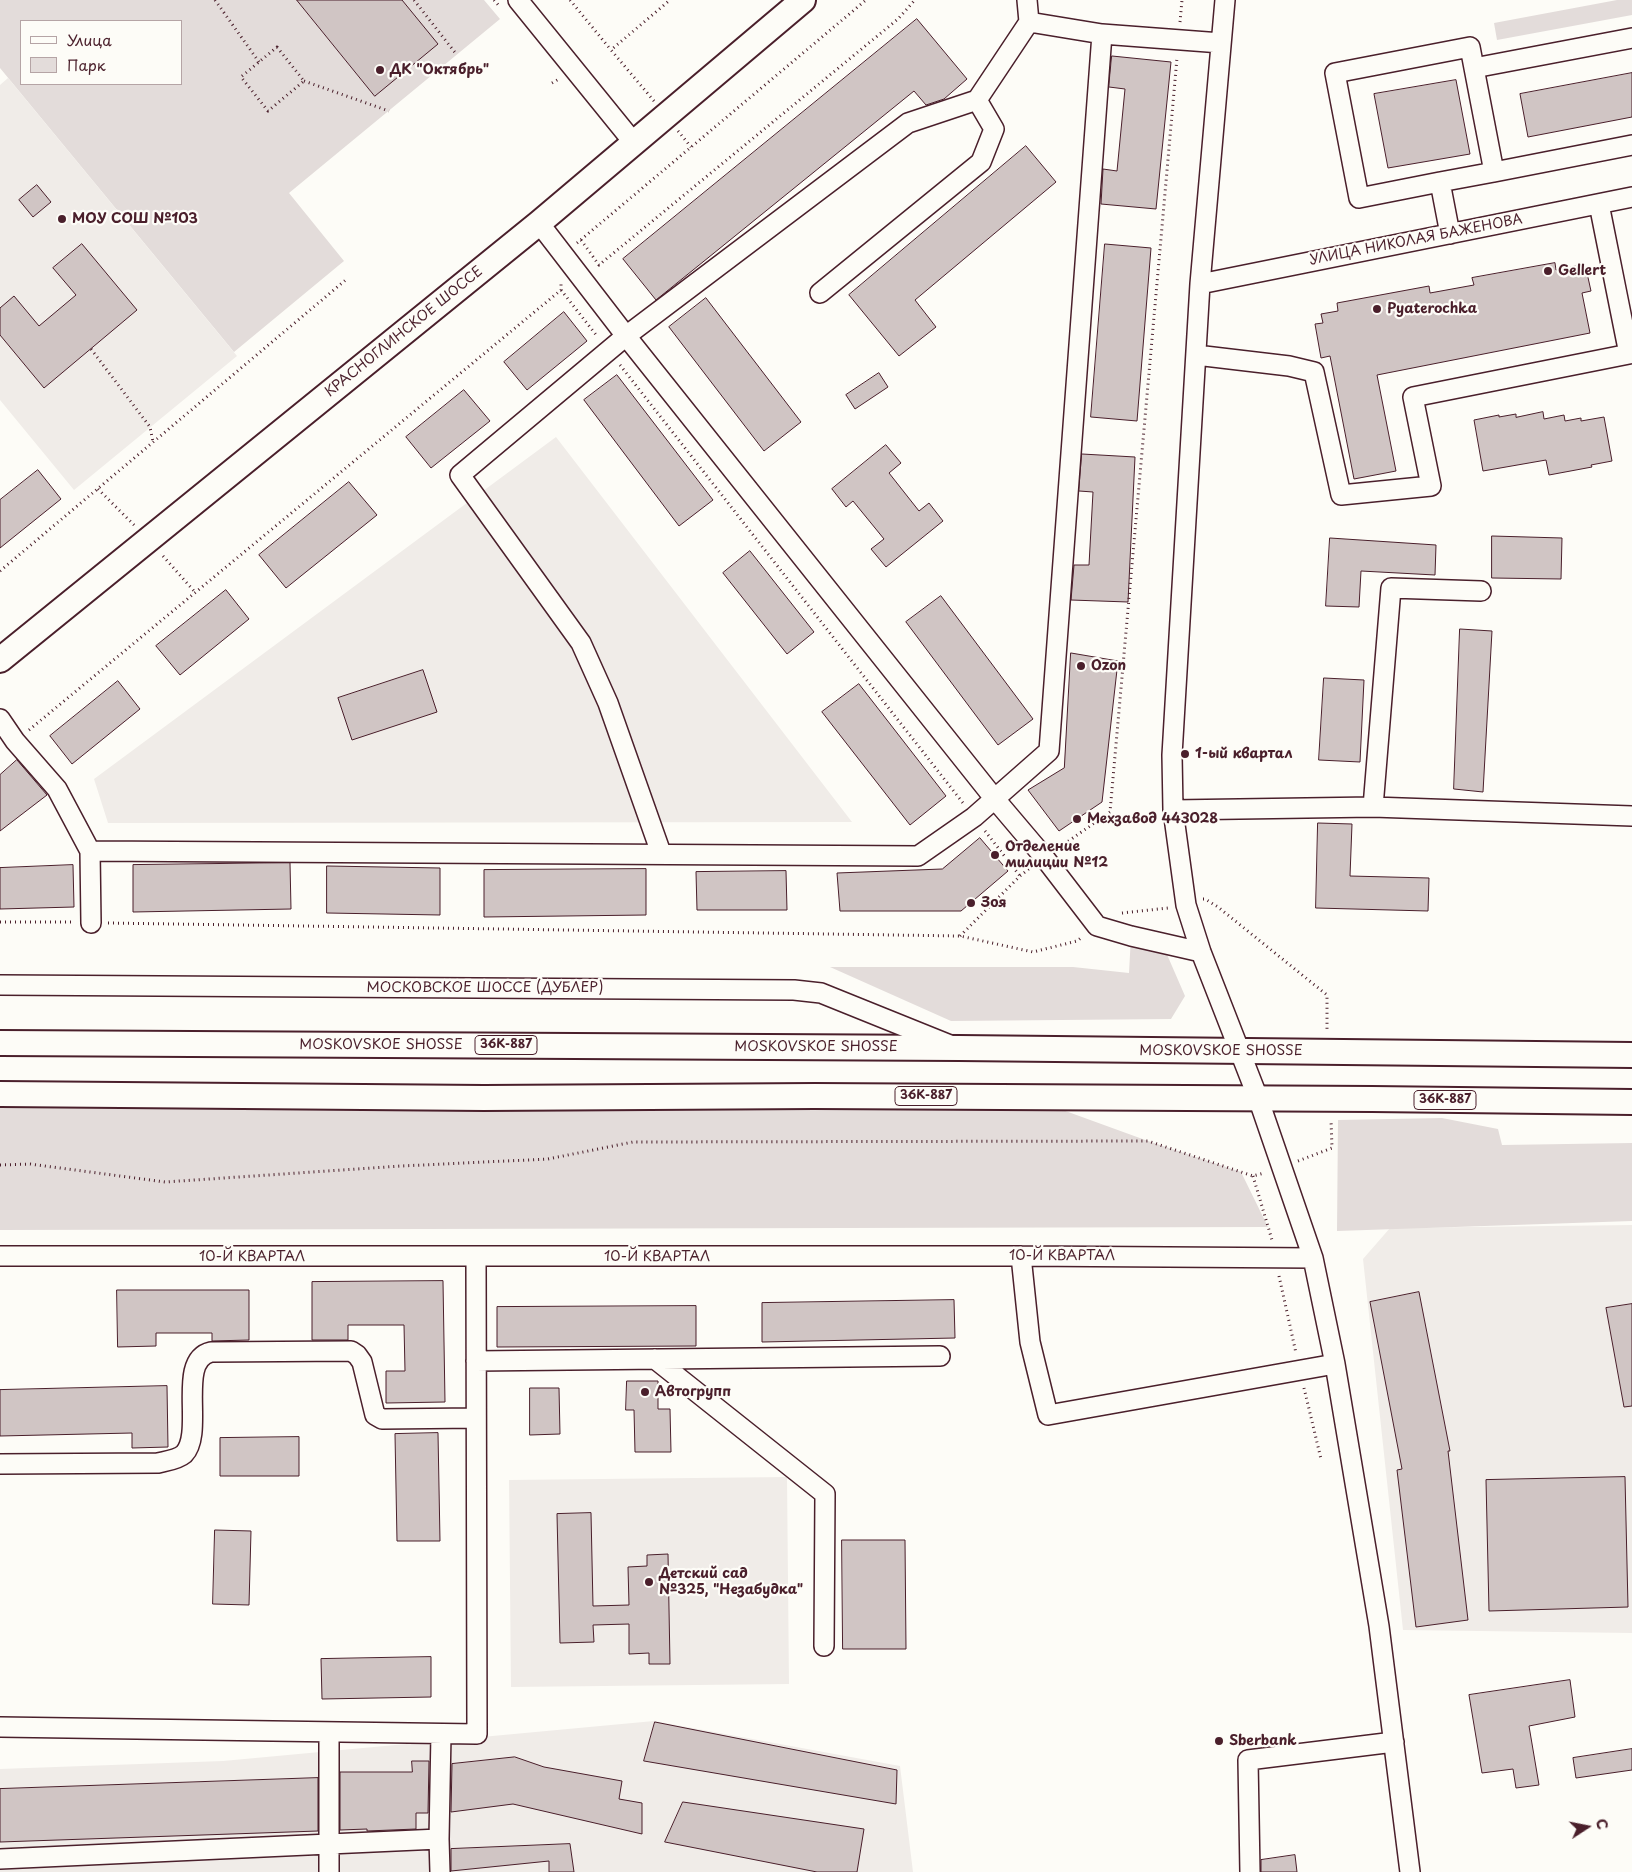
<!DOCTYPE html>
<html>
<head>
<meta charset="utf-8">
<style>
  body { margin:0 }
  #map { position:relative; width:1632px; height:1872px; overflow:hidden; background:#fdfcf7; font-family:"Playpen Sans",sans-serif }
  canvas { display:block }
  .legend { position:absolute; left:20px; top:20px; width:162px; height:65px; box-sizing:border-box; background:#fdfcf7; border:1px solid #b5a4a5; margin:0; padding:6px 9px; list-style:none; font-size:15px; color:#4a1f2b }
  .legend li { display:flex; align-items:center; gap:10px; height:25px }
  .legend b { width:25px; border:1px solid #b5a4a5 }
  .north { position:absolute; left:1562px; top:1802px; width:50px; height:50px; -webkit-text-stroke:4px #fdfcf7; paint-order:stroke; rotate:79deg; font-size:14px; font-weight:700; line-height:20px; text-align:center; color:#4a1f2b }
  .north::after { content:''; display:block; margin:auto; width:18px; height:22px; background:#4a1f2b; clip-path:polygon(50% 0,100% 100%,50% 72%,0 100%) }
</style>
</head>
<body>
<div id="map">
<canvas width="1632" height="1872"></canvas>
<ul class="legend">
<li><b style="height:6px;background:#fdfcf7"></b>Улица</li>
<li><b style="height:14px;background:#e3dcda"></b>Парк</li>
</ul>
<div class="north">С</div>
</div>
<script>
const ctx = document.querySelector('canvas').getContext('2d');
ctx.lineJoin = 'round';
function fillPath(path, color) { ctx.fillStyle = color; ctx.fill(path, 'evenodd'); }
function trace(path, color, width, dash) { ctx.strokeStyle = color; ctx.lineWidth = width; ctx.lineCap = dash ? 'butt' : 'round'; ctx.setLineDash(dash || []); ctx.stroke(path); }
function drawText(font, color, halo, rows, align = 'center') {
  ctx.font = font + ' "Playpen Sans",sans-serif'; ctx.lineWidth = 4.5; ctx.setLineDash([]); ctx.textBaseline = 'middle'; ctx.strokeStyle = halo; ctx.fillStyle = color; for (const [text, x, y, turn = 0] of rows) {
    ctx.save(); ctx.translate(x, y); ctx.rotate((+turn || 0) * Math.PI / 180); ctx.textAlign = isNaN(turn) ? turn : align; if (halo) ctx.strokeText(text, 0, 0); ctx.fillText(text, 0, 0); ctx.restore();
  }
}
const built = new Path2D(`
  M 8,78 L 237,356 L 74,490 L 0,400 L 0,85 Z
  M 556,437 L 852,822 L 108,823 L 94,779 Z
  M 1632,1225 L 1632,1633 L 1403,1630 L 1363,1259 L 1390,1228 Z
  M 787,1477 L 789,1684 L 511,1687 L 509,1480 Z
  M 654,1721 L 900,1766 L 913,1872 L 0,1872 L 0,1769 L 223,1761 Z`);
const green = new Path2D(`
  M 0,0 L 484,0 L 500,19 L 289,193 L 344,261 L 234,352 L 0,68 ZM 21,21 L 181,21 L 181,84 L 21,84 Z
  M 1617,0 L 1632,0 L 1632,15 L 1497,40 L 1494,23 Z
  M 1131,936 L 1162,943 L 1185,996 L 1171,1019 L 951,1021 L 830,967 L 1073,967 L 1129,973 Z
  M 0,1095 L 1027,1097 L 1148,1141 L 1241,1172 L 1268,1227 L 0,1230 Z
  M 1442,1118 L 1498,1129 L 1502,1145 L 1632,1143 L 1632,1221 L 1337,1231 L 1338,1120 Z`);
const building = new Path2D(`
  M 297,0 L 402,0 L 438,44 L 375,96 Z
  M 917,19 L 967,79 L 944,99 L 926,105 L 914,91 L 656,300 L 623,259 Z
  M 1112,56 L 1171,62 L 1156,209 L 1101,204 L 1103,169 L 1117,171 L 1125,89 L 1109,87 Z
  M 1632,73 L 1632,117 L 1528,137 L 1520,94 Z
  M 1456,80 L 1470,154 L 1388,168 L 1374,94 Z
  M 1026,146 L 1056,182 L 915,300 L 936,327 L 899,356 L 849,295 Z
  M 37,185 L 51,202 L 33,217 L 19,200 Z
  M 82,244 L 137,310 L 44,388 L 0,335 L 0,308 L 14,296 L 39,326 L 76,295 L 53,268 Z
  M 1105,244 L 1151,248 L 1137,421 L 1091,417 Z
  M 1555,263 L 1556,270 L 1585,264 L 1591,291 L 1582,293 L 1590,333 L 1377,375 L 1396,471 L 1354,479 L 1330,356 L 1321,358 L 1315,324 L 1323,323 L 1321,314 L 1338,311 L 1337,303 L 1429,286 L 1430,293 L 1474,285 L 1472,278 Z
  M 706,298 L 801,422 L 764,451 L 669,327 Z
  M 564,312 L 587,341 L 527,390 L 504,362 Z
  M 879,373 L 888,387 L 855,409 L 846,395 Z
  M 617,375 L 713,500 L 679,526 L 584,400 Z
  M 464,390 L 490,421 L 431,468 L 406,437 Z
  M 1543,412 L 1544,419 L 1564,415 L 1565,421 L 1581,418 L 1581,421 L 1604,417 L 1612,461 L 1591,465 L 1592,467 L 1549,475 L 1546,460 L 1483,471 L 1474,420 L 1499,415 L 1499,417 L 1516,414 L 1516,417 Z
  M 886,445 L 901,463 L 889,473 L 919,511 L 929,503 L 943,521 L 886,567 L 871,549 L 884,539 L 853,501 L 846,507 L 832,489 Z
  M 1082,454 L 1135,457 L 1128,602 L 1071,600 L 1074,565 L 1089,565 L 1093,492 L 1079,491 Z
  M 38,470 L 61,499 L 0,548 L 0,500 Z
  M 349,482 L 377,515 L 286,588 L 259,555 Z
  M 1492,536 L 1562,538 L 1561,579 L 1492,578 Z
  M 1330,538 L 1436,545 L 1435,575 L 1361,571 L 1359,607 L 1326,606 Z
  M 750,551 L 814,632 L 787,654 L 723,573 Z
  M 226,590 L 249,619 L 180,675 L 156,646 Z
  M 941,596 L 1033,719 L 998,745 L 906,622 Z
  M 1460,629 L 1492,631 L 1483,792 L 1454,789 Z
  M 1071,653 L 1118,661 L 1102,802 L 1059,831 L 1028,790 L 1064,768 Z
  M 423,670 L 437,712 L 352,740 L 338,698 Z
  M 1324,678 L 1364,680 L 1360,762 L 1319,760 Z
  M 118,681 L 140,709 L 72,764 L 50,736 Z
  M 859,684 L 946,796 L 910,825 L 822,712 Z
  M 17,760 L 47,795 L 0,831 L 0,775 Z
  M 1318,823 L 1352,824 L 1350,876 L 1429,878 L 1428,911 L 1316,908 Z
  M 980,838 L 1008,871 L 961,911 L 840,911 L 837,873 L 942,869 Z
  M 290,863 L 291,909 L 133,912 L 133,865 Z
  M 73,865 L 74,907 L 0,909 L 0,868 Z
  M 327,866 L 440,868 L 440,915 L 327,913 Z
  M 646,869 L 646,915 L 484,917 L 484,870 Z
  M 786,871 L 787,910 L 697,910 L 696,872 Z
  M 443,1281 L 445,1402 L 386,1403 L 386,1371 L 405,1371 L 404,1325 L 348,1325 L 348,1340 L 312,1340 L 312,1282 Z
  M 117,1290 L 249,1290 L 249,1340 L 212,1341 L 212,1333 L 156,1333 L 156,1346 L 118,1347 Z
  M 1419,1292 L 1450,1451 L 1448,1451 L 1468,1620 L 1416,1627 L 1397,1470 L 1402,1469 L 1370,1302 Z
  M 954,1300 L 955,1338 L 762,1342 L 762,1303 Z
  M 1632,1304 L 1632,1406 L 1624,1407 L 1606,1308 Z
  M 696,1306 L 696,1346 L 497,1347 L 497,1307 Z
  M 627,1381 L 658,1381 L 658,1409 L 670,1409 L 671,1452 L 635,1452 L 634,1410 L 626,1410 Z
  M 167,1386 L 168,1447 L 132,1448 L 132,1433 L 0,1436 L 0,1390 Z
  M 530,1388 L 559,1388 L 560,1434 L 530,1435 Z
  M 438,1433 L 440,1541 L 397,1541 L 395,1434 Z
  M 299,1437 L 299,1476 L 220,1476 L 220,1438 Z
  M 1625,1477 L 1628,1607 L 1489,1611 L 1486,1480 Z
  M 591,1513 L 593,1606 L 629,1605 L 628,1567 L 647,1566 L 647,1555 L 668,1554 L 670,1664 L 649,1664 L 649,1653 L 629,1654 L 629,1624 L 593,1625 L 594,1642 L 560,1643 L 557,1514 Z
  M 215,1530 L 251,1531 L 249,1605 L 213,1604 Z
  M 842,1540 L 905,1540 L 906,1649 L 843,1649 Z
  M 431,1657 L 431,1697 L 322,1699 L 321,1659 Z
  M 1570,1680 L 1575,1717 L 1529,1726 L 1539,1785 L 1516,1788 L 1513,1769 L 1482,1773 L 1469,1695 Z
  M 655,1722 L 897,1770 L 896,1804 L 644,1761 Z
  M 1632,1749 L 1632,1770 L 1576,1778 L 1573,1758 Z
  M 515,1757 L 544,1767 L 622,1781 L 619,1799 L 642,1803 L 642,1834 L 513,1804 L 451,1812 L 452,1764 Z
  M 412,1761 L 429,1761 L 428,1813 L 416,1813 L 416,1829 L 367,1831 L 367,1829 L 340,1830 L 340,1772 L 412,1772 Z
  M 318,1778 L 318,1831 L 0,1842 L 0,1789 Z
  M 683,1802 L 864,1829 L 857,1872 L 817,1872 L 665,1842 Z
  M 570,1844 L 574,1872 L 549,1872 L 549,1861 L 451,1871 L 451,1849 Z
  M 1295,1855 L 1297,1872 L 1261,1872 L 1261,1860 Z`);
const path = new Path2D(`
  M 215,0 L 259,62
  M 414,0 L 457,55
  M 494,0 L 500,7
  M 570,0 L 611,50
  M 1180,22 L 1182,0
  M 277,47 L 304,81 L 268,111 L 241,77 Z
  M 304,81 L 389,111
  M 552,83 L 559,79 L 558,78
  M 654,101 L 611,50 L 670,0
  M 678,131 L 691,147
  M 581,240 L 599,265 L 898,19 L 915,0
  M 577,243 L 866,0
  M 561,290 L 597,336
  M 91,349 L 150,427 L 153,442
  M 620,365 L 963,803
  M 98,489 L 135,526
  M 163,556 L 195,592
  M 0,571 L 348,278
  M 29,730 L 561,290 L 561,284
  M 985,831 L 1020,876
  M 1060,847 L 1110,812 L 1177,58
  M 1203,899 L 1205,899 L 1218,907 L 1327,995 L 1327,1032
  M 1122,913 L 1168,908
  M 0,922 L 72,922
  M 108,923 L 960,936 L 1033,952 L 1077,941 L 1082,937
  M 960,936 L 1020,876 L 1030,868
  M 1298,1161 L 1332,1148 L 1331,1120
  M 0,1165 L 30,1164 L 165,1182 L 401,1166 L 548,1159 L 633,1142 L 1148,1141 L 1253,1176 L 1264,1173
  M 1253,1176 L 1272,1240
  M 1279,1276 L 1296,1353
  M 1304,1388 L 1321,1459`);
const minor = new Path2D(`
  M 518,0 L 634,143
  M 1225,0 L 1200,284 L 1172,755 L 1173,810 L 1186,905 L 1201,952 L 1258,1098 L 1313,1258 L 1335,1364 L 1379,1626 L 1410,1872
  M 1029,22 L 1102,34
  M 1494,172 L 1632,145
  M 1440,182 L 1359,198 L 1335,73 L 1470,47 L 1474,68
  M 539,223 L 626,336 L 994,798 L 1044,857 L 1097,926 L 1131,936 L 1201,952
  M 1450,234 L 1440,182 L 1494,172 L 1474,68 L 1632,38
  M 1200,284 L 1632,197
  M 820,293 L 981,162 L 994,129 L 977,100
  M 1196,355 L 1289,366 L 1314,372 L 1341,495 L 1431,486 L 1413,397 L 1629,354 L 1599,204
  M 0,719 L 15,741 L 57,789 L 90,851 L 91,923
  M 1373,807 L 1391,588 L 1481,591
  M 1173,810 L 1373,807 L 1632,816
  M 90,851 L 918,856 L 974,817 L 1049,751 L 1102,34 L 1221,43
  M 661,853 L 608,703 L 581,643 L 460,475 L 626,336 L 908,123 L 977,100 L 1029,22 L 1027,0
  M 0,985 L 794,990 L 821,993 L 950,1045
  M 0,1256 L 1021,1256 L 1313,1258
  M 1021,1256 L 1030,1342 L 1048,1415 L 1335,1364
  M 655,1359 L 825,1494 L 824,1646
  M 476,1361 L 940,1356
  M 0,1464 L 158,1463 C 166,1461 177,1460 184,1454 C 205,1432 176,1360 211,1352 L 351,1351 L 357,1355 L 362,1362 L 375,1415 L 382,1419 L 476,1418
  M 0,1727 L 477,1734 L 476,1257
  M 329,1732 L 329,1872
  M 439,1839 L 440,1872
  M 0,1859 L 439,1839 L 441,1734
  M 1250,1872 L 1248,1760 L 1394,1742`);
const major = new Path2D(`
  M 0,660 L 539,223 L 803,0
  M 0,1043 L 959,1048 L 1632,1055
  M 0,1094 L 484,1098 L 815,1096 L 1372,1099 L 1632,1102`);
const markers = [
  [380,70,5,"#4a1f2b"],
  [62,219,5,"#4a1f2b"],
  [1548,271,5,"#4a1f2b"],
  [1377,309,5,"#4a1f2b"],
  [1081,666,5,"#4a1f2b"],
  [1185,754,5,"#4a1f2b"],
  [1077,819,5,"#4a1f2b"],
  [995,855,5,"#4a1f2b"],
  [971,903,5,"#4a1f2b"],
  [645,1392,5,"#4a1f2b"],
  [649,1582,5,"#4a1f2b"],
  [1219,1741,5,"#4a1f2b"]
];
const shields = [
  [506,1045,62],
  [926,1096,62],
  [1445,1100,62]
];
const shieldNames = [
  ["36К-887",506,1045],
  ["36К-887",926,1096],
  ["36К-887",1445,1100]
];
const poiNames = [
  ["ДК \"Октябрь\"",390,70],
  ["МОУ СОШ №103",72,219],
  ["Gellert",1558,271],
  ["Pyaterochka",1387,309],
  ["Ozon",1091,666],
  ["1-ый квартал",1195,754],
  ["Мехзавод 443028",1087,819],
  ["Отделение",1005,847],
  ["милиции №12",1005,863],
  ["Зоя",981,903],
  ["Автогрупп",655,1392],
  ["Детский сад",659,1574],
  ["№325, \"Незабудка\"",659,1590],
  ["Sberbank",1229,1741]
];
const streetNames = [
  ["УЛИЦА НИКОЛАЯ БАЖЕНОВА",1416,240,-11],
  ["КРАСНОГЛИНСКОЕ ШОССЕ",404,332,-39],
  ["МОСКОВСКОЕ ШОССЕ (ДУБЛЕР)",485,988],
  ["MOSKOVSKOE SHOSSE",381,1045],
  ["MOSKOVSKOE SHOSSE",816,1047],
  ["MOSKOVSKOE SHOSSE",1221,1051],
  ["10-Й КВАРТАЛ",1062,1256],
  ["10-Й КВАРТАЛ",252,1257],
  ["10-Й КВАРТАЛ",657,1257]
];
fillPath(built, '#f0ece8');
fillPath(green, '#e3dcda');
fillPath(building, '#d0c5c4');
trace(building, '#4a1f2b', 1);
trace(minor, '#4a1f2b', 22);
trace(major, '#4a1f2b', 28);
trace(path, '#4a1f2b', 3, [1, 4]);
trace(minor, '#fdfcf7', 19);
trace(major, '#fdfcf7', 24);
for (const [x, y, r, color] of markers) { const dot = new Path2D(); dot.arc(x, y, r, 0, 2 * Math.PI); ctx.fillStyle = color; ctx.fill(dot); trace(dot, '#fdfcf7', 2); }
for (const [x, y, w] of shields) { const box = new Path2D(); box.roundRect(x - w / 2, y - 9.5, w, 19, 4); ctx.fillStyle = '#fdfcf7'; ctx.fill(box); trace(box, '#4a1f2b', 1); }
drawText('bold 12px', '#4a1f2b', null, shieldNames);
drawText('bold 14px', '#4a1f2b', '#fdfcf7', poiNames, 'left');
drawText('14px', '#4a1f2b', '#fdfcf7', streetNames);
</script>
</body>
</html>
